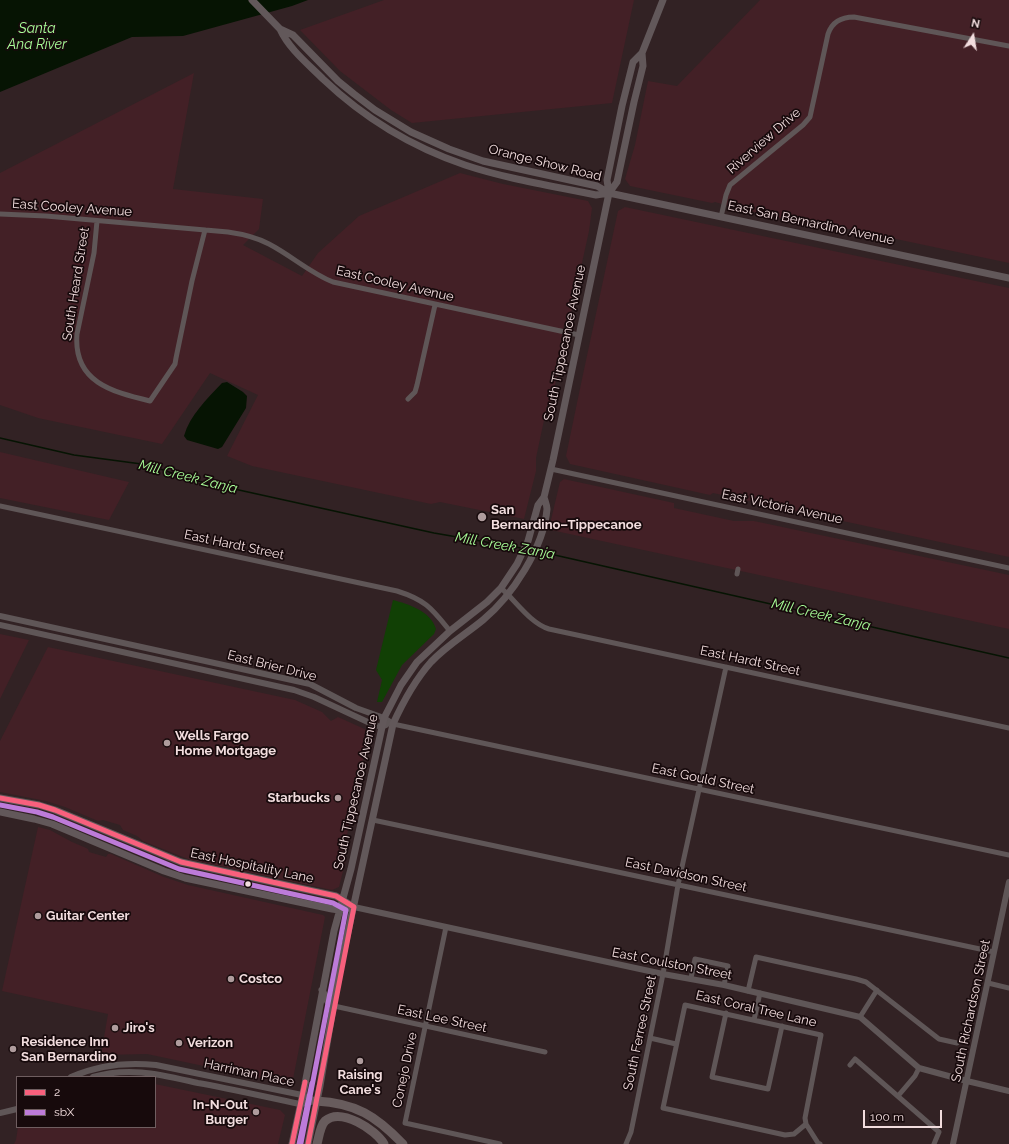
<!DOCTYPE html>
<html>
<head>
<meta charset="utf-8">
<style>
  body { margin:0 }
  #map { position:relative; width:1009px; height:1144px; overflow:hidden; background:#322224; font-family:Raleway,sans-serif }
  canvas { display:block }
  .legend { position:absolute; left:16px; top:1076px; width:140px; height:52px; box-sizing:border-box; background:#170a0c; border:1px solid #6f5e60; margin:0; padding:5px 7px; list-style:none; font-size:12px; color:#f2ddde }
  .legend li { display:flex; align-items:center; gap:8px; height:20px }
  .legend b { width:20px; border:1px solid #6f5e60 }
  .north { position:absolute; left:953px; top:16px; width:40px; height:40px; -webkit-text-stroke:3px #170a0c; paint-order:stroke; rotate:12deg; font-size:11px; font-weight:700; line-height:16px; text-align:center; color:#f2ddde }
  .north::after { content:''; display:block; margin:auto; width:14px; height:18px; background:#f2ddde; clip-path:polygon(50% 0,100% 100%,50% 72%,0 100%) }
  .scale { position:absolute; left:863px; top:1110px; width:79px; height:18px; box-sizing:border-box; border:2px solid #f2ddde; border-top:0; padding-left:5px; font-size:12px; line-height:14px; white-space:nowrap; color:#f2ddde; -webkit-text-stroke:3px #170a0c; paint-order:stroke }
</style>
</head>
<body>
<div id="map">
<canvas width="1009" height="1144"></canvas>
<ul class="legend">
<li><b style="height:5px;background:#f8607d"></b>2</li>
<li><b style="height:5px;background:#bd7bd9"></b>sbX</li>
</ul>
<div class="north">N</div>
<div class="scale">100 m</div>
</div>
<script>
const ctx = document.querySelector('canvas').getContext('2d');
ctx.lineJoin = 'round';
function fillPath(path, color) { ctx.fillStyle = color; ctx.fill(path, 'evenodd'); }
function trace(path, color, width, dash) { ctx.strokeStyle = color; ctx.lineWidth = width; ctx.lineCap = dash ? 'butt' : 'round'; ctx.setLineDash(dash || []); ctx.stroke(path); }
function drawText(font, color, halo, rows, align = 'center') {
  ctx.font = font + ' Raleway,sans-serif'; ctx.lineWidth = 3.5; ctx.setLineDash([]); ctx.textBaseline = 'middle'; ctx.strokeStyle = halo; ctx.fillStyle = color; for (const [text, x, y, turn = 0] of rows) {
    ctx.save(); ctx.translate(x, y); ctx.rotate((+turn || 0) * Math.PI / 180); ctx.textAlign = isNaN(turn) ? turn : align; if (halo) ctx.strokeText(text, 0, 0); ctx.fillText(text, 0, 0); ctx.restore();
  }
}
const built = new Path2D(`
  M 384,0 L 634,0 L 612,103 L 412,123 L 391,110 L 340,71 L 300,30 Z
  M 760,0 L 1009,0 L 1009,263 L 849,229 L 818,226 L 732,207 L 715,202 L 712,203 L 630,186 L 625,179 L 635,145 L 648,81 L 677,86 Z
  M 194,73 L 173,189 L 263,199 L 259,229 L 243,245 L 302,276 L 318,253 L 359,216 L 460,173 L 503,184 L 588,201 L 592,208 L 589,231 L 569,322 L 564,325 L 561,341 L 563,344 L 552,400 L 547,406 L 536,458 L 536,471 L 524,519 L 440,502 L 431,504 L 252,466 L 227,456 L 258,395 L 210,373 L 162,444 L 38,418 L 0,405 L 0,173 Z
  M 625,207 L 1009,288 L 1009,557 L 769,505 L 713,493 L 710,495 L 570,464 L 566,456 L 582,379 L 618,211 Z
  M 0,452 L 129,482 L 109,520 L 0,498 Z
  M 564,479 L 674,503 L 674,508 L 734,521 L 754,521 L 1009,575 L 1009,629 L 551,530 L 549,528 L 560,482 Z
  M 0,634 L 29,640 L 0,699 Z
  M 48,647 L 295,700 L 322,712 L 331,721 L 338,717 L 369,731 L 371,736 L 370,743 L 365,751 L 353,808 L 351,810 L 347,812 L 345,820 L 349,826 L 345,844 L 346,859 L 339,887 L 332,890 L 188,859 L 143,841 L 137,836 L 123,830 L 120,825 L 103,820 L 98,821 L 65,807 L 46,801 L 0,792 L 0,741 Z
  M 38,827 L 50,830 L 72,842 L 84,847 L 88,849 L 89,852 L 106,857 L 108,854 L 111,854 L 164,877 L 188,885 L 323,915 L 325,917 L 293,1079 L 284,1083 L 147,1054 L 101,1055 L 108,1014 L 2,991 Z
  M 155,1084 L 280,1110 L 285,1115 L 278,1144 L 14,1144 L 16,1140 L 18,1127 L 155,1127 Z`);
const green = new Path2D(`
  M 393,600 C 408,604 431,611 436,629 L 434,634 L 402,665 L 382,702 L 377,702 L 382,680 L 376,670 Z`);
const water = new Path2D(`
  M 0,0 L 308,0 L 292,6 L 183,36 L 132,37 L 0,92 Z
  M 227,382 L 243,392 L 247,396 L 246,408 L 222,447 L 218,449 L 187,440 L 184,436 C 190,415 207,399 222,383 Z`);
const stream = new Path2D(`
  M 0,438 L 74,455 L 149,465 L 189,479 L 434,533 L 521,548
  M 537,551 L 1009,658`);
const minor = new Path2D(`
  M 0,214 L 46,216 L 228,232 C 242,234 256,237 269,244 C 292,256 310,273 333,282 L 579,335
  M 721,217 L 726,195 L 730,185 L 803,125 L 810,117 L 828,34 C 832,22 842,17 854,17 L 1009,46
  M 97,221 L 94,253 L 77,334 C 73,382 112,392 150,401 L 175,364 L 176,358 L 192,281 L 205,230
  M 408,399 L 415,392 L 417,385 L 435,305
  M 551,469 L 1009,568
  M 0,506 L 397,591 C 426,600 432,609 450,631
  M 737,574 L 738,569
  M 501,588 C 516,601 530,623 549,629 L 1009,728
  M 393,724 L 1009,855
  M 373,820 L 994,952
  M 446,927 L 405,1123 L 500,1144
  M 691,978 L 695,959 L 728,966 L 724,985
  M 988,983 L 1009,988
  M 748,991 L 756,957 L 856,979 L 866,982 L 939,1039 L 957,1043
  M 334,1006 L 545,1052
  M 726,1013 L 712,1077 L 768,1089 L 782,1026
  M 860,1017 L 877,990
  M 754,1020 L 760,993
  M 650,1038 L 676,1044
  M 850,1065 L 855,1059 L 939,1132 L 934,1144
  M 898,1096 L 915,1076 L 919,1068
  M 806,1124 L 794,1134 L 785,1135 L 663,1108 L 685,1005 L 821,1035 L 805,1118 L 806,1124 L 818,1143 L 820,1144
  M 626,1144 L 631,1132 L 663,974 L 678,885 L 726,667`);
const tertiary = new Path2D(`
  M 0,616 L 310,684 L 356,708 L 384,718 L 393,724
  M 0,625 L 294,690 L 314,697 L 372,724 L 381,727 L 386,725
  M 354,907 L 663,974 L 724,985 L 860,1017 L 919,1068 L 967,1081 L 1009,1091
  M 71,1077 C 98,1065 126,1062 156,1065 L 302,1095 L 316,1101
  M 93,1077 C 130,1066 162,1075 198,1083 C 232,1089 266,1097 300,1104 L 316,1101
  M 0,1113 L 17,1109
  M 953,1144 L 1009,882`);
const secondary = new Path2D(`
  M 252,0 L 280,29 L 293,35 L 338,81 L 354,94 L 375,110 L 411,132 L 449,149 L 483,161 L 597,186 L 609,193 L 1009,278
  M 280,29 C 289,49 308,64 323,79 C 364,118 412,147 465,165 C 507,179 553,186 596,195 L 609,193
  M 609,193 L 617,182 L 634,102 L 643,66 L 642,53
  M 0,798 L 39,805 L 55,810 L 181,862 L 336,896 L 354,907
  M 0,812 L 34,819 L 52,824 L 164,871 L 185,878 L 332,909 L 339,910 L 354,907
  M 322,990 L 328,1002 L 334,1006
  M 292,1144 L 305,1084 L 334,931 L 351,869 L 384,718 L 401,685 L 417,662 L 450,631 L 487,602 L 501,588 L 517,564 L 528,541 L 538,505 L 544,497 L 553,460 L 609,193 L 607,180 L 622,106 L 633,62 L 642,53 L 663,0
  M 308,1144 L 320,1086 L 338,978 L 393,724 C 403,702 415,680 431,662 C 447,645 466,634 483,620 C 512,596 544,547 547,509 C 547,505 545,501 544,497`);
const motorway = new Path2D(`
  M 316,1101 C 356,1103 376,1116 403,1144
  M 317,1144 C 319,1137 320,1126 325,1121 C 341,1107 376,1130 384,1144`);
const bus1 = new Path2D(`
  M 0,798 L 39,805 L 55,810 L 181,862 L 336,896 L 354,907 L 308,1144
  M 292,1144 L 305,1082`);
const bus2 = new Path2D(`
  M 0,805 L 37,812 L 53,817 L 179,869 L 333,903 L 346,910 L 301,1143
  M 299,1144 L 312,1083`);
const markers = [
  [482,517,5,"#af9c9d"],
  [167,743,4,"#af9c9d"],
  [338,798,4,"#af9c9d"],
  [248,884,3.5,"#f2ddde"],
  [38,916,4,"#af9c9d"],
  [231,979,4,"#af9c9d"],
  [115,1028,4,"#af9c9d"],
  [179,1043,4,"#af9c9d"],
  [13,1049,4,"#af9c9d"],
  [360,1061,4,"#af9c9d"],
  [256,1112,4,"#af9c9d"]
];
const streetNames = [
  ["Riverview Drive",764,141,-41],
  ["Orange Show Road",545,163,14],
  ["East Cooley Avenue",72,208,4],
  ["East San Bernardino Avenue",811,223,12],
  ["South Heard Street",76,284,-81],
  ["East Cooley Avenue",395,284,13],
  ["South Tippecanoe Avenue",565,343,-78],
  ["East Victoria Avenue",782,507,12],
  ["East Hardt Street",234,545,12],
  ["East Hardt Street",750,661,12],
  ["East Brier Drive",272,666,14],
  ["East Gould Street",703,779,12],
  ["South Tippecanoe Avenue",356,792,-77],
  ["East Hospitality Lane",252,866,12],
  ["East Davidson Street",686,875,12],
  ["East Coulston Street",672,964,11],
  ["East Coral Tree Lane",756,1009,13],
  ["South Richardson Street",971,1011,-78],
  ["East Lee Street",442,1019,12],
  ["South Ferree Street",640,1033,-78],
  ["Conejo Drive",405,1070,-78],
  ["Harriman Place",249,1073,12]
];
const poiNames = [
  ["San",491,510],
  ["Bernardino–Tippecanoe",491,525],
  ["Wells Fargo",175,736],
  ["Home Mortgage",175,751],
  ["Starbucks",330,798,"right"],
  ["Guitar Center",46,916],
  ["Costco",239,979],
  ["Jiro's",123,1028],
  ["Residence Inn",21,1042],
  ["San Bernardino",21,1057],
  ["Verizon",187,1043],
  ["Raising",360,1075,"center"],
  ["Cane's",360,1090,"center"],
  ["In-N-Out",248,1105,"right"],
  ["Burger",248,1120,"right"]
];
const waterNames = [
  ["Santa",37,29],
  ["Ana River",37,45],
  ["Mill Creek Zanja",188,477,14],
  ["Mill Creek Zanja",505,546,10],
  ["Mill Creek Zanja",821,615,13]
];
fillPath(built, '#432026');
fillPath(green, '#114005');
fillPath(water, '#061403');
trace(stream, '#061403', 1.5);
trace(minor, '#5f5657', 5);
trace(tertiary, '#5f5657', 6);
trace(secondary, '#62585a', 7);
trace(motorway, '#685c5d', 9);
trace(bus1, '#f8607d', 5);
trace(bus2, '#bd7bd9', 5);
for (const [x, y, r, color] of markers) { const dot = new Path2D(); dot.arc(x, y, r, 0, 2 * Math.PI); ctx.fillStyle = color; ctx.fill(dot); trace(dot, '#170a0c', 1.5); }
drawText('13px', '#f2ddde', '#170a0c', streetNames);
drawText('bold 13px', '#f2ddde', '#170a0c', poiNames, 'left');
drawText('italic 14px', '#a8fe98', '#170a0c', waterNames);
</script>
</body>
</html>
